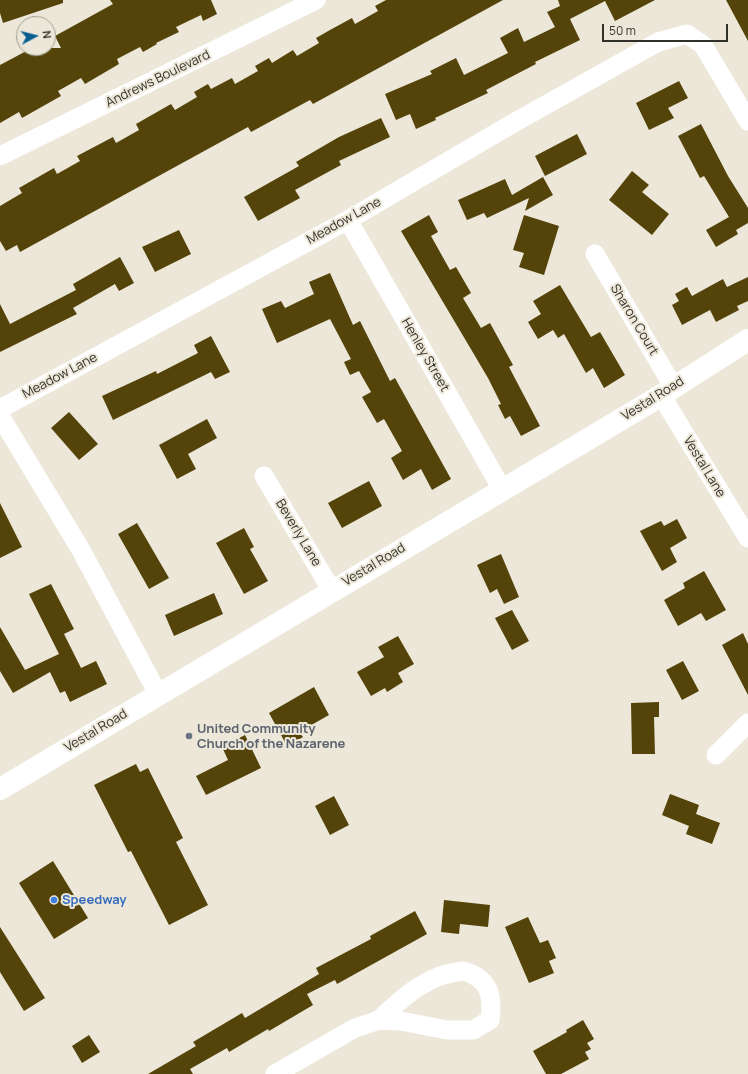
<!DOCTYPE html>
<html>
<head>
<meta charset="utf-8">
<style>
  body { margin:0 }
  #map { position:relative; width:748px; height:1074px; overflow:hidden; background:#ece7d8; font-family:Manrope,sans-serif }
  canvas { display:block }
  .north { position:absolute; left:16px; top:16px; width:40px; height:40px; box-sizing:border-box; background:#ece7d8; border:1px solid #a29e93; border-radius:50%; rotate:83deg; font-size:11px; font-weight:700; line-height:16px; text-align:center; color:#32302b }
  .north::after { content:''; display:block; margin:auto; width:14px; height:18px; background:#055e8f; clip-path:polygon(50% 0,100% 100%,50% 72%,0 100%) }
  .scale { position:absolute; left:602px; top:24px; width:126px; height:18px; box-sizing:border-box; border:2px solid #32302b; border-top:0; padding-left:5px; font-size:12px; line-height:14px; white-space:nowrap; color:#32302b; -webkit-text-stroke:3px #ece7d8; paint-order:stroke }
</style>
</head>
<body>
<div id="map">
<canvas width="748" height="1074"></canvas>
<div class="north">N</div>
<div class="scale">50 m</div>
</div>
<script>
const ctx = document.querySelector('canvas').getContext('2d');
ctx.lineJoin = 'round';
function fillPath(path, color) { ctx.fillStyle = color; ctx.fill(path, 'evenodd'); }
function trace(path, color, width, dash) { ctx.strokeStyle = color; ctx.lineWidth = width; ctx.lineCap = dash ? 'butt' : 'round'; ctx.setLineDash(dash || []); ctx.stroke(path); }
function drawText(font, color, halo, rows, align = 'center') {
  ctx.font = font + ' Manrope,sans-serif'; ctx.lineWidth = 4; ctx.setLineDash([]); ctx.textBaseline = 'middle'; ctx.strokeStyle = halo; ctx.fillStyle = color; for (const [text, x, y, turn = 0] of rows) {
    ctx.save(); ctx.translate(x, y); ctx.rotate((+turn || 0) * Math.PI / 180); ctx.textAlign = isNaN(turn) ? turn : align; if (halo) ctx.strokeText(text, 0, 0); ctx.fillText(text, 0, 0); ctx.restore();
  }
}
const building = new Path2D(`
  M 0,0 L 63,0 L 63,3 L 3,23 L 0,13 Z
  M 110,0 L 211,0 L 217,14 L 203,21 L 201,15 L 176,27 L 179,32 L 156,43 L 157,44 L 143,52 L 140,47 L 117,59 L 119,64 L 85,84 L 81,78 L 58,91 L 61,96 L 22,118 L 19,112 L 0,123 L 0,65 L 32,48 L 61,48 L 55,36 L 113,4 Z
  M 386,0 L 503,0 L 313,104 L 310,100 L 251,132 L 248,127 L 20,252 L 17,245 L 6,251 L 0,241 L 0,206 L 22,193 L 19,188 L 54,168 L 57,174 L 80,161 L 77,156 L 113,137 L 116,143 L 139,130 L 136,124 L 171,104 L 175,110 L 197,97 L 194,92 L 208,84 L 211,89 L 232,78 L 235,84 L 258,71 L 255,66 L 269,58 L 272,63 L 293,50 L 297,56 L 319,43 L 316,38 L 330,30 L 352,18 L 355,24 L 378,11 L 375,6 Z
  M 558,0 L 655,0 L 615,21 L 605,1 L 570,19 L 580,40 L 535,62 L 536,64 L 486,90 L 488,93 L 435,118 L 436,120 L 416,129 L 410,114 L 396,120 L 385,94 L 432,74 L 430,71 L 456,58 L 464,75 L 508,53 L 500,38 L 518,28 L 524,42 L 555,27 L 547,12 L 560,6 Z
  M 726,0 L 748,0 L 748,41 Z
  M 679,81 L 688,98 L 668,108 L 674,118 L 649,130 L 636,103 Z
  M 381,118 L 390,137 L 339,161 L 341,165 L 295,190 L 300,198 L 258,221 L 244,197 L 299,166 L 296,162 L 339,137 Z
  M 701,124 L 728,176 L 748,208 L 748,223 L 736,230 L 738,234 L 716,247 L 706,230 L 729,217 L 704,176 L 700,178 L 678,136 Z
  M 577,134 L 587,154 L 545,176 L 535,156 Z
  M 632,171 L 649,185 L 642,192 L 669,214 L 652,235 L 609,200 Z
  M 543,177 L 553,195 L 525,211 L 529,198 L 487,218 L 484,213 L 467,220 L 458,200 L 505,179 L 512,195 Z
  M 429,215 L 438,232 L 431,236 L 450,270 L 456,267 L 471,293 L 463,298 L 481,328 L 490,323 L 513,365 L 509,367 L 540,426 L 521,436 L 510,416 L 505,419 L 498,405 L 501,404 L 488,378 L 401,231 Z
  M 524,215 L 559,226 L 544,275 L 519,267 L 524,253 L 513,250 Z
  M 179,230 L 191,254 L 155,272 L 142,247 Z
  M 120,257 L 134,283 L 119,291 L 115,284 L 73,308 L 77,314 L 0,352 L 0,304 L 10,324 L 76,290 L 73,284 Z
  M 330,273 L 353,325 L 360,321 L 390,381 L 395,378 L 451,479 L 432,490 L 421,469 L 403,480 L 391,458 L 402,451 L 384,419 L 377,423 L 362,397 L 371,392 L 359,371 L 350,375 L 344,362 L 351,359 L 330,319 L 277,343 L 262,309 L 281,301 L 285,308 L 314,294 L 309,282 Z
  M 748,277 L 748,301 L 737,306 L 739,310 L 716,322 L 710,310 L 682,325 L 672,305 L 679,301 L 675,294 L 687,287 L 692,296 L 723,279 L 727,287 Z
  M 560,285 L 591,337 L 600,332 L 625,375 L 604,388 L 593,368 L 586,373 L 564,334 L 558,338 L 553,330 L 538,339 L 528,322 L 541,314 L 533,301 Z
  M 211,336 L 230,372 L 215,379 L 211,372 L 113,420 L 102,396 L 156,371 L 157,374 L 198,353 L 194,345 Z
  M 69,412 L 98,444 L 79,460 L 51,428 Z
  M 207,419 L 217,438 L 188,454 L 196,469 L 177,479 L 159,445 Z
  M 369,481 L 382,506 L 342,528 L 328,503 Z
  M 0,503 L 22,547 L 0,558 Z
  M 677,519 L 687,538 L 670,548 L 677,562 L 662,571 L 640,531 L 661,521 L 664,526 Z
  M 137,523 L 169,578 L 149,589 L 118,534 Z
  M 244,528 L 254,547 L 250,549 L 268,581 L 244,594 L 216,543 Z
  M 501,554 L 519,597 L 504,604 L 497,589 L 490,593 L 477,565 Z
  M 704,571 L 726,610 L 706,621 L 701,613 L 678,626 L 664,600 L 685,588 L 683,583 Z
  M 51,584 L 74,629 L 64,634 L 81,668 L 96,661 L 107,684 L 70,702 L 65,691 L 60,693 L 50,672 L 13,693 L 0,671 L 0,627 L 25,670 L 59,654 L 29,594 Z
  M 214,593 L 223,614 L 174,636 L 165,615 Z
  M 512,610 L 529,641 L 512,650 L 495,618 Z
  M 743,633 L 748,644 L 748,695 L 722,645 Z
  M 398,636 L 414,664 L 398,673 L 403,682 L 387,692 L 385,688 L 371,696 L 357,672 L 384,657 L 378,647 Z
  M 683,661 L 699,691 L 682,700 L 666,670 Z
  M 314,687 L 329,715 L 299,732 L 303,737 L 287,746 L 269,713 Z
  M 659,702 L 659,717 L 654,717 L 655,754 L 632,754 L 631,703 Z
  M 245,735 L 261,768 L 206,795 L 196,776 L 228,760 L 222,747 Z
  M 136,764 L 140,772 L 148,768 L 183,838 L 176,842 L 208,905 L 169,925 L 131,851 L 128,852 L 94,785 Z
  M 670,794 L 699,805 L 696,814 L 720,823 L 712,844 L 686,834 L 689,826 L 662,815 Z
  M 334,796 L 349,825 L 330,835 L 315,806 Z
  M 53,861 L 88,918 L 54,939 L 19,883 Z
  M 444,900 L 490,905 L 488,927 L 460,924 L 459,934 L 441,932 Z
  M 415,911 L 427,934 L 337,984 L 335,980 L 307,994 L 313,1005 L 269,1031 L 268,1029 L 229,1052 L 227,1048 L 190,1069 L 193,1074 L 148,1074 L 196,1046 L 193,1042 L 242,1013 L 245,1018 L 319,974 L 316,968 L 371,939 L 370,936 Z
  M 528,917 L 540,943 L 548,940 L 556,958 L 549,961 L 554,973 L 529,983 L 505,927 Z
  M 0,927 L 45,998 L 24,1011 L 0,972 Z
  M 583,1020 L 594,1039 L 587,1043 L 591,1049 L 585,1052 L 589,1059 L 561,1074 L 546,1074 L 533,1051 L 567,1032 L 566,1030 Z
  M 89,1035 L 100,1052 L 82,1063 L 72,1046 Z`);
const minor = new Path2D(`
  M 0,156 L 316,0
  M 348,220 L 502,489
  M 595,254 L 673,386
  M 661,395 L 748,538
  M 0,409 L 348,220 L 510,125 L 658,42 L 687,34 L 703,45 L 748,121
  M 0,416 L 81,550 L 158,694
  M 264,476 L 332,591
  M 716,755 L 748,723
  M 464,971 C 490,979 493,996 490,1020 L 473,1030 L 447,1030 L 401,1021 L 379,1020 C 403,997 429,973 464,971 Z
  M 275,1074 L 355,1028 L 379,1020`);
const tertiary = new Path2D(`
  M 0,789 L 657,398 L 748,340`);
const markers = [
  [189,736,4,"#6b7280"],
  [54,900,4,"#3f7fe0"]
];
const streetNames = [
  ["Andrews Boulevard",158,79,-26],
  ["Meadow Lane",344,221,-29],
  ["Sharon Court",634,320,59],
  ["Henley Street",425,355,60],
  ["Meadow Lane",60,376,-28],
  ["Vestal Road",653,399,-32],
  ["Vestal Lane",704,467,59],
  ["Beverly Lane",298,533,59],
  ["Vestal Road",374,565,-31],
  ["Vestal Road",96,731,-31]
];
const worshipNames = [
  ["United Community",197,729],
  ["Church of the Nazarene",197,744]
];
const shopNames = [
  ["Speedway",62,900]
];
fillPath(building, '#544409');
trace(minor, '#fff', 19);
trace(tertiary, '#fff', 22);
for (const [x, y, r, color] of markers) { const dot = new Path2D(); dot.arc(x, y, r, 0, 2 * Math.PI); ctx.fillStyle = color; ctx.fill(dot); trace(dot, '#ece7d8', 1.5); }
drawText('13px', '#32302b', '#ece7d8', streetNames);
drawText('bold 13px', '#5b616d', '#ece7d8', worshipNames, 'left');
drawText('bold 13px', '#366cbe', '#ece7d8', shopNames, 'left');
</script>
</body>
</html>
